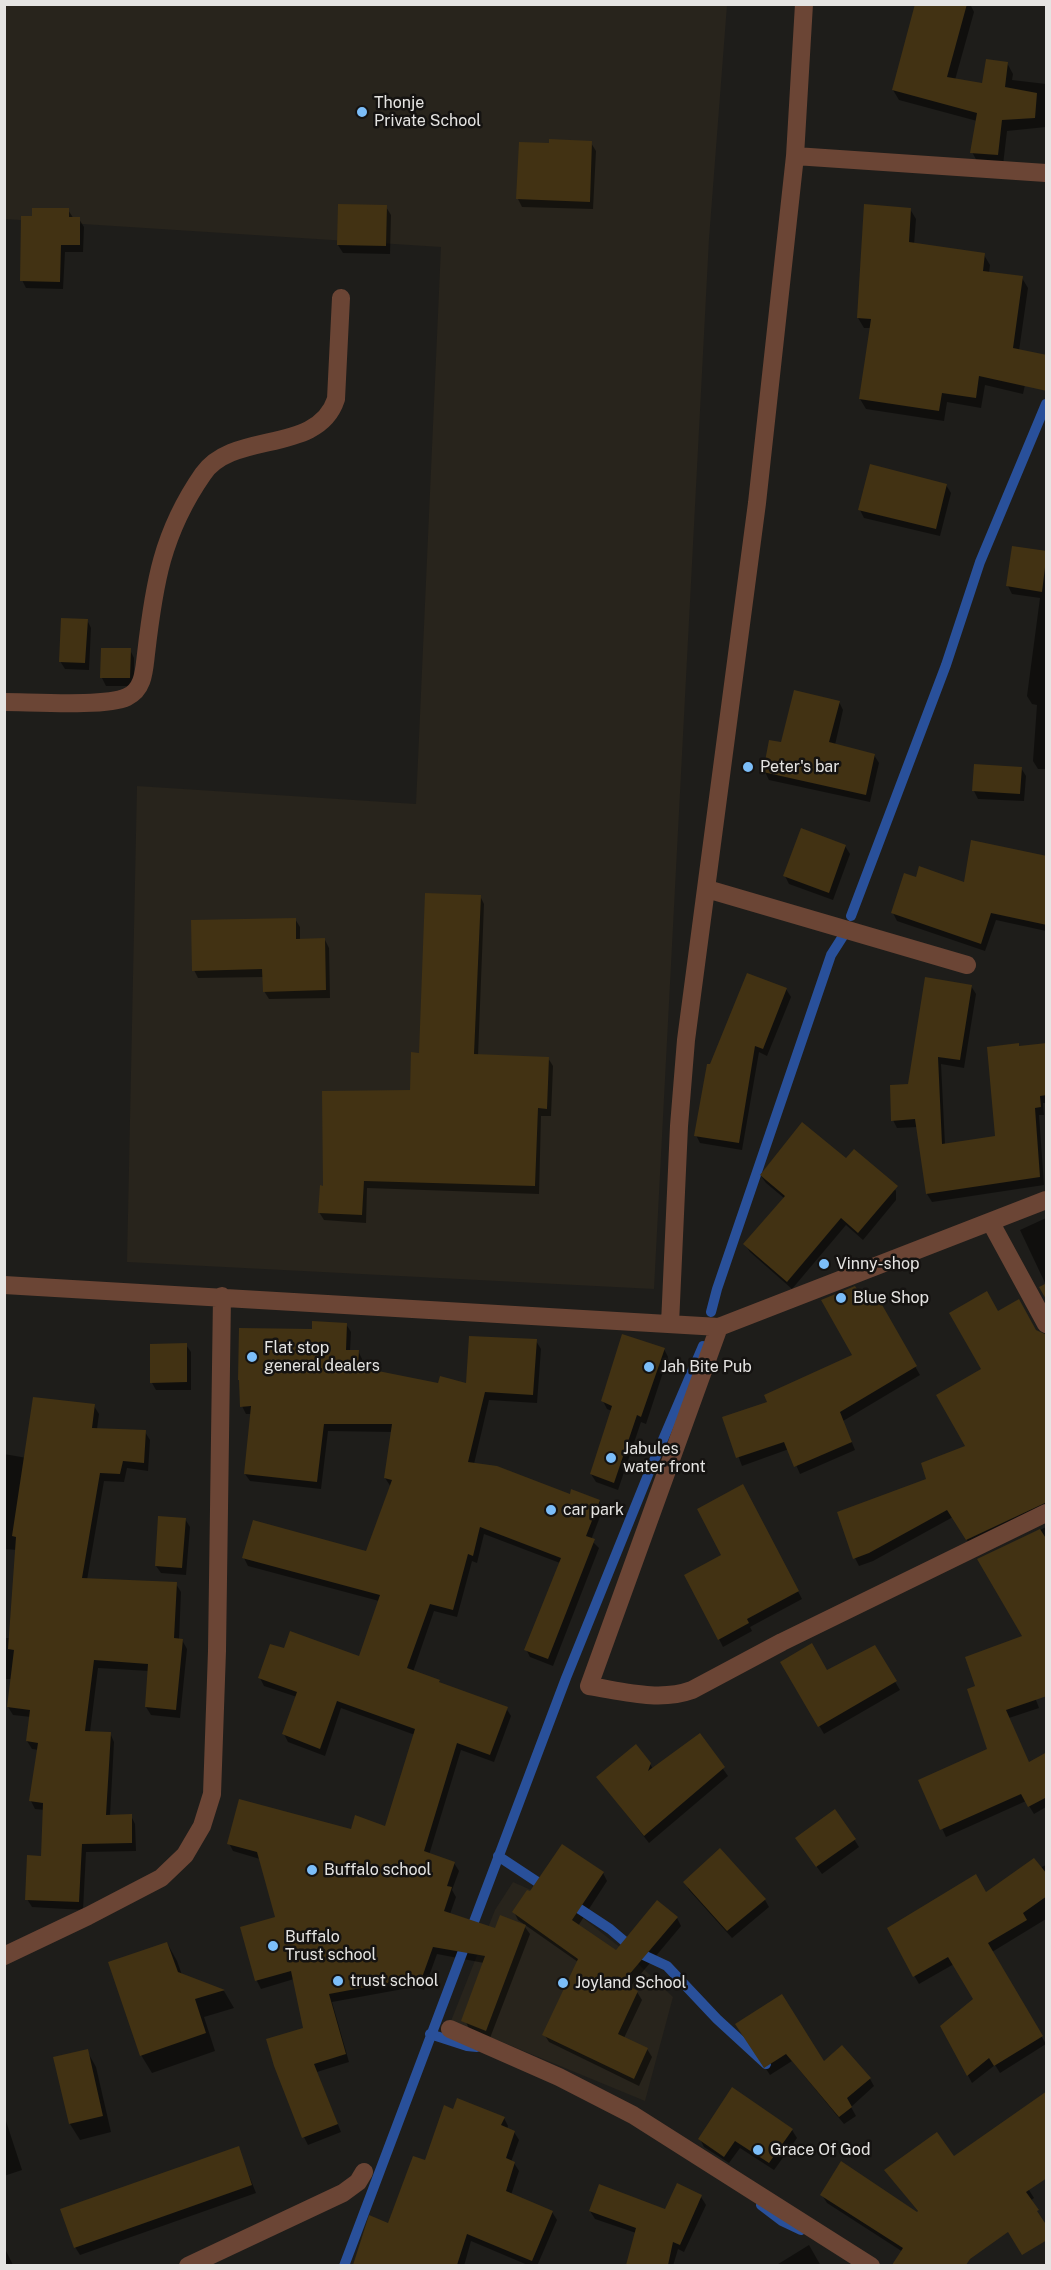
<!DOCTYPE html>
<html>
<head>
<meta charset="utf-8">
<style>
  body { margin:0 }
  #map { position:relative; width:1051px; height:2270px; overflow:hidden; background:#1e1d1a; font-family:"Public Sans",sans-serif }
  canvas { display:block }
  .frame { position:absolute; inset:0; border:6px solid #e5e4e2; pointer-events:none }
</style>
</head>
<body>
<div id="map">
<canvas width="1051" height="2270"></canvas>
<div class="frame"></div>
</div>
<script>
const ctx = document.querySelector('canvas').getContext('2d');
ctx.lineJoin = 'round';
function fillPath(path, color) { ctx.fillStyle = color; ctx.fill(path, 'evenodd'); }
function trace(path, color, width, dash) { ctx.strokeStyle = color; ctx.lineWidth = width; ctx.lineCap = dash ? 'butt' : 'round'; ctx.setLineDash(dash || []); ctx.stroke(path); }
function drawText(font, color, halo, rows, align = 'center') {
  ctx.font = font + ' "Public Sans",sans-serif'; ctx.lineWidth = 5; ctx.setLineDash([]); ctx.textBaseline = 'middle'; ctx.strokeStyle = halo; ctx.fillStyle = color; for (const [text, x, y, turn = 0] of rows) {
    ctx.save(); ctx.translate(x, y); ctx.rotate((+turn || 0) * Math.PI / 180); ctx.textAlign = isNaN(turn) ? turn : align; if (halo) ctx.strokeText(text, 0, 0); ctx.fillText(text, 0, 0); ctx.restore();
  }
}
const built = new Path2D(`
  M 4,5 L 727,5 L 709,239 L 654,1289 L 127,1262 L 137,786 L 416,804 L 441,247 L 5,219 Z
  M 513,1882 L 569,1907 L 626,1952 L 673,1997 L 645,2101 L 451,2021 L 495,1910 Z`);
const shadow = new Path2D(`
  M 917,4 L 970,4 L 974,12 L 955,80 L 984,85 L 1007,63 L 1013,74 L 1012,80 L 1046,84 L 1046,127 L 1007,131 L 1003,165 L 978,163 L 972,152 L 977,121 L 899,100 L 893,90 Z
  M 591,143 L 596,151 L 593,209 L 522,207 L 518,199 Z
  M 386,207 L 391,215 L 390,254 L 343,253 L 338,245 Z
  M 910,209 L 916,219 L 914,245 L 984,255 L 990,265 L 989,273 L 1022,278 L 1028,288 L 1019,351 L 1030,362 L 1023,394 L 985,385 L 981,408 L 947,402 L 944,421 L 866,409 L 860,399 L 871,328 L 864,328 L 858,318 Z
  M 68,210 L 74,219 L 79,219 L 84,227 L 83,252 L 65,252 L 63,289 L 26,288 L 22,280 L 33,217 Z
  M 946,485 L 951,493 L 940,536 L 864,518 L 860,510 Z
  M 1046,553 L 1046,769 L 1038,769 L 1033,761 L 1037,705 L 1032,704 L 1027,696 L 1040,598 L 1012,594 L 1008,586 Z
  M 87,620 L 91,628 L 89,670 L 65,669 L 60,661 Z
  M 130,650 L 134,658 L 134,686 L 106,686 L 102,678 Z
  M 839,702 L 843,710 L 835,745 L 874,755 L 879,763 L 870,802 L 769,780 L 765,772 L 782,744 Z
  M 1021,768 L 1026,776 L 1024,801 L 978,799 L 974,791 Z
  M 845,846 L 850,854 L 833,900 L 789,884 L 785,876 Z
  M 1046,858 L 1046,931 L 996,920 L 985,951 L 897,921 L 893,913 L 917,879 L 965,884 Z
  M 480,896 L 484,904 L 478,1056 L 548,1058 L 553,1066 L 551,1116 L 541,1116 L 539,1194 L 367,1188 L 366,1223 L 324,1220 L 319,1212 L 324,1187 L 411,1091 L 420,1054 Z
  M 295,919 L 300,927 L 300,940 L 325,940 L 329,948 L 330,998 L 269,999 L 264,991 L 264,977 L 198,978 L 194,970 Z
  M 971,986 L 976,994 L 964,1068 L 941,1064 L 945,1145 L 997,1137 L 1018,1044 L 1020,1048 L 1046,1051 L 1046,1103 L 1043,1103 L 1044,1115 L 1039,1115 L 1044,1185 L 932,1202 L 927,1194 L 917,1127 L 897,1128 L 893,1120 L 909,1085 Z
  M 786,989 L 791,997 L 767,1056 L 759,1052 L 742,1150 L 700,1143 L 696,1135 L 711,1066 Z
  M 846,1160 L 891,1182 L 896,1191 L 896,1200 L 863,1240 L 846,1225 L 792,1289 L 750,1252 L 745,1244 L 784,1198 L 766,1183 L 761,1176 Z
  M 1046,1218 L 1046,1298 L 1046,1285 L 1020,1230 Z
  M 876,1298 L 920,1375 L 843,1421 L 855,1450 L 800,1474 L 789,1449 L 742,1466 L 724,1418 L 769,1403 L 854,1356 L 864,1304 Z
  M 346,1324 L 351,1332 L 350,1351 L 358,1351 L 362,1359 L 362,1369 L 440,1384 L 468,1385 L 536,1341 L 541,1349 L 537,1403 L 489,1400 L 474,1464 L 570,1496 L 599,1501 L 603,1509 L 591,1540 L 599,1548 L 553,1666 L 530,1657 L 526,1649 L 560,1563 L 484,1534 L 477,1563 L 472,1561 L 457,1617 L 434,1611 L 413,1672 L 439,1681 L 440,1684 L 506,1708 L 511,1716 L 494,1762 L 461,1750 L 429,1855 L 454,1863 L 459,1871 L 452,1890 L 456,1897 L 450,1914 L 496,1930 L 525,1927 L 530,1934 L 490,2038 L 470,2031 L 466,2022 L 484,1963 L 437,1954 L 424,1990 L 414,1987 L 332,2002 L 349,2062 L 317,2072 L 341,2132 L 308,2145 L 304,2137 L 304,2029 L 294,1979 L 261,1989 L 257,1981 L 242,1928 L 277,1918 L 260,1859 L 233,1851 L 229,1843 L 386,1828 L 415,1735 L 341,1708 L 325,1756 L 288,1742 L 284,1734 L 297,1697 L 264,1686 L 260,1678 L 285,1650 L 360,1658 L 379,1601 L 248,1566 L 244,1558 L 367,1553 L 391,1487 L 385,1478 L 393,1432 L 328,1431 L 321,1489 L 250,1481 L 245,1474 L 252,1414 L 246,1414 L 242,1406 L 313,1330 Z
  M 186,1345 L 191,1352 L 191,1390 L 156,1390 L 152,1383 Z
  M 664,1349 L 668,1357 L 646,1424 L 641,1422 L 618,1490 L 596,1482 L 591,1474 L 612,1411 L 607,1409 L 603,1401 Z
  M 1046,1402 L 1046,1510 L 971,1547 L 953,1517 L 873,1561 L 859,1566 L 855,1558 L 928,1480 L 967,1446 Z
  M 94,1406 L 99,1414 L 97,1429 L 145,1432 L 150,1440 L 148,1471 L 127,1468 L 124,1482 L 104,1481 L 87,1580 L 176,1584 L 181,1592 L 179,1640 L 182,1640 L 187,1649 L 180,1718 L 151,1715 L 146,1707 L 149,1671 L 98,1668 L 90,1732 L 110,1733 L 114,1742 L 110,1816 L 131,1816 L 135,1824 L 136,1851 L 86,1852 L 83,1910 L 32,1907 L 27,1899 L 43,1857 L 45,1810 L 35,1809 L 31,1801 L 39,1750 L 32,1749 L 27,1741 L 31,1717 L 13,1715 L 8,1707 L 12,1679 L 4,1679 L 4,1638 L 10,1638 L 17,1550 L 4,1549 L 4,1454 L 27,1458 Z
  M 747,1493 L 802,1599 L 750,1627 L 752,1631 L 723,1647 L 719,1639 L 723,1556 Z
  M 185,1519 L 190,1527 L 186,1575 L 161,1573 L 156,1566 Z
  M 1046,1527 L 1046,1648 L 979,1560 Z
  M 874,1647 L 900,1690 L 824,1734 L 782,1662 L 827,1672 Z
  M 1017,1649 L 1039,1708 L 1009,1718 L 1029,1763 L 1046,1761 L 1046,1807 L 1034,1814 L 1026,1801 L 946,1837 L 920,1781 L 989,1750 L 977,1687 Z
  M 699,1735 L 728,1776 L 649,1843 L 598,1778 L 650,1764 L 653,1769 Z
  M 854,1839 L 859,1847 L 822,1874 L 802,1846 Z
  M 1046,1865 L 1046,1919 L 992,1952 L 1046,2044 L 1000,2073 L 995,2065 L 972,2083 L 942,2027 L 975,2000 L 954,1964 L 919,1984 L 892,1936 Z
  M 603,1873 L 607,1881 L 578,1926 L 616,1952 L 677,1918 L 681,1926 L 629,1988 L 637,1992 L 642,2000 L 624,2038 L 647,2049 L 652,2057 L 639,2086 L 549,2042 L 544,2034 L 578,1962 L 518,1920 L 514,1912 L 530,1893 Z
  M 685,1882 L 765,1900 L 769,1907 L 732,1938 L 689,1890 Z
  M 167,1943 L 177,1961 L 182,1975 L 224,1991 L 234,2008 L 204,2017 L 215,2051 L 152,2073 L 141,2055 Z
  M 742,2032 L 870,2079 L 874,2086 L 851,2107 L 856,2116 L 844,2124 L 792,2061 L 770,2075 Z
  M 87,2051 L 96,2067 L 111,2132 L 80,2140 L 70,2124 Z
  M 454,2111 L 504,2118 L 508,2126 L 507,2129 L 514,2132 L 519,2140 L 511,2162 L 514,2163 L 519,2171 L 511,2195 L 552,2212 L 557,2220 L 537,2266 L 530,2266 L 471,2241 L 464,2266 L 359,2266 L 389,2224 Z
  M 4,2115 L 22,2170 L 4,2176 Z
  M 792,2130 L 797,2138 L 774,2170 L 740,2148 L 729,2163 L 704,2147 L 700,2139 Z
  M 238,2148 L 256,2193 L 80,2255 L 75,2247 Z
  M 953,2158 L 1019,2174 L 1034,2198 L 1030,2201 L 1037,2212 L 957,2266 L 905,2266 L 900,2257 L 903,2252 L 827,2203 L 822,2195 L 917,2214 L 919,2212 L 886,2171 Z
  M 701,2197 L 706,2205 L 684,2252 L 678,2249 L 673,2266 L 628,2266 L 636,2233 L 595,2219 L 590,2211 L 666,2211 Z
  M 809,2245 L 821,2266 L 775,2266 Z
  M 4,2247 L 13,2265 L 12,2266 L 4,2266 Z`);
const stream = new Path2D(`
  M 851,916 L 946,665 L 980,562 L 1046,404
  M 711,1312 L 717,1289 L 831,955 L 845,933
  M 498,1856 L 548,1889
  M 569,1902 L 610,1929 L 637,1952 L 667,1966 L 717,2019 L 766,2064
  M 430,2034 L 467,2046 L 477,2047
  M 761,2205 L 782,2221 L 801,2230
  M 344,2266 L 566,1678 L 650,1470 L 703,1346`);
const building = new Path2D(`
  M 915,4 L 967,4 L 947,77 L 982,83 L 986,59 L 1008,62 L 1005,87 L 1037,93 L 1035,118 L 1002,120 L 998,155 L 970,153 L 977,113 L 892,90 Z
  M 549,139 L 592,141 L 590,202 L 516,199 L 519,142 L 549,143 Z
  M 338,204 L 387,205 L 386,246 L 337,245 Z
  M 864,204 L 911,208 L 909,242 L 985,253 L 983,271 L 1023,276 L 1013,348 L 1047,355 L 1047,391 L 979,376 L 976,398 L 942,393 L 939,411 L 859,399 L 871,319 L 857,318 Z
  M 32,208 L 69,208 L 69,217 L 80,217 L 80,245 L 61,245 L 60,282 L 20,281 L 21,216 L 32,216 Z
  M 870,464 L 947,484 L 936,529 L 858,510 Z
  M 1012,546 L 1047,551 L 1042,592 L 1006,586 Z
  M 61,618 L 88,619 L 85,663 L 59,662 Z
  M 101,648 L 131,648 L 130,678 L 100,678 Z
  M 794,690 L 840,701 L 829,742 L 875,754 L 866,795 L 763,772 L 769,740 L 781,742 Z
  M 974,764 L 1022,767 L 1020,794 L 972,791 Z
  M 801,828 L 846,845 L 829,893 L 783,876 Z
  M 971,840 L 1047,856 L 1047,925 L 991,913 L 981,944 L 891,913 L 904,873 L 916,877 L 919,866 L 964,882 Z
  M 425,893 L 481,895 L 474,1054 L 549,1057 L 547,1109 L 538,1108 L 535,1186 L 364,1181 L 362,1215 L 318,1213 L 320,1185 L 323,1186 L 322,1091 L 410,1090 L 411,1052 L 419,1053 Z
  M 296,918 L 296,939 L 325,938 L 326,990 L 263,992 L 262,969 L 192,971 L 191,920 Z
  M 747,973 L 787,988 L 763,1049 L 755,1046 L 739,1143 L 694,1136 L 707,1064 L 710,1064 Z
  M 925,977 L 972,985 L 960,1060 L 938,1057 L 942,1144 L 995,1136 L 987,1047 L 1019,1043 L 1019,1046 L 1047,1043 L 1047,1095 L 1040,1096 L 1041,1107 L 1035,1108 L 1040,1177 L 926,1194 L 915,1119 L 891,1121 L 890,1085 L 908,1084 Z
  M 802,1122 L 846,1158 L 854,1149 L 898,1186 L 858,1233 L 841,1218 L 787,1282 L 743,1244 L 785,1196 L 760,1175 Z
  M 1047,1283 L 1047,1301 L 1039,1287 Z
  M 855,1286 L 865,1302 L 877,1296 L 917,1366 L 840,1412 L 852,1442 L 794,1467 L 784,1442 L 736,1458 L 722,1417 L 767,1402 L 764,1395 L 852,1355 L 821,1300 Z
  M 987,1291 L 998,1311 L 1019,1299 L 1036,1330 L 1047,1335 L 1047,1502 L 966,1540 L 947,1510 L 869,1553 L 853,1559 L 837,1512 L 926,1479 L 921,1463 L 965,1446 L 936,1395 L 981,1369 L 949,1313 Z
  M 312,1321 L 347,1323 L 346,1350 L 359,1350 L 358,1367 L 438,1383 L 440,1376 L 466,1383 L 469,1336 L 537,1339 L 533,1395 L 485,1392 L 468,1462 L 497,1466 L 570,1494 L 571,1489 L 600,1500 L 586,1536 L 595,1539 L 548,1659 L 524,1650 L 561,1558 L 480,1527 L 473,1556 L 468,1554 L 453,1610 L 430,1604 L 407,1668 L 440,1680 L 439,1682 L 508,1707 L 490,1755 L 457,1743 L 424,1851 L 455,1862 L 447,1886 L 452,1887 L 444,1911 L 495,1928 L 500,1915 L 526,1925 L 486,2031 L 461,2021 L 485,1956 L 433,1947 L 420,1983 L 409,1979 L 329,1994 L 346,2054 L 314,2064 L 338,2124 L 302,2138 L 274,2066 L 266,2039 L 303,2028 L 291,1971 L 255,1981 L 240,1927 L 275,1917 L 257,1852 L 227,1844 L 239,1799 L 351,1829 L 355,1815 L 385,1826 L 415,1729 L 337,1701 L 320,1749 L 282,1734 L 297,1692 L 258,1678 L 270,1644 L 284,1648 L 290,1631 L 359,1656 L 380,1595 L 242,1558 L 253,1520 L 366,1551 L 392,1480 L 384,1478 L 392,1424 L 324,1424 L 317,1482 L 244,1474 L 251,1406 L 240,1407 L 239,1380 L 238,1380 L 239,1328 L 312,1329 Z
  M 622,1334 L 665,1348 L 641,1417 L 637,1415 L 614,1483 L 590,1474 L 612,1406 L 601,1401 Z
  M 187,1343 L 187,1382 L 150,1383 L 150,1344 Z
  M 33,1397 L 95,1404 L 92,1428 L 146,1430 L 144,1463 L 123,1461 L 120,1474 L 100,1473 L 82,1578 L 177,1582 L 174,1638 L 183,1639 L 176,1710 L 145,1707 L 148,1664 L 94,1660 L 85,1731 L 111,1732 L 106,1815 L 132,1814 L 132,1843 L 82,1844 L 79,1902 L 25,1900 L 27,1855 L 41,1856 L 43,1803 L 29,1801 L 38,1743 L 26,1741 L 30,1710 L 7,1707 L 14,1650 L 8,1649 L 16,1537 L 12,1536 Z
  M 743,1484 L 799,1591 L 747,1619 L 749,1623 L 718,1640 L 684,1575 L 721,1555 L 697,1509 Z
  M 158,1516 L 186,1518 L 182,1568 L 155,1566 Z
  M 1040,1529 L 1047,1540 L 1047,1696 L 1006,1710 L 1029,1762 L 1047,1752 L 1047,1797 L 1028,1807 L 1021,1794 L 940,1830 L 918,1780 L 987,1749 L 967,1689 L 975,1686 L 965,1657 L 1022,1636 L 977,1559 Z
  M 812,1643 L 827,1670 L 875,1645 L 897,1681 L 818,1727 L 780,1662 Z
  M 700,1733 L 725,1767 L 644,1836 L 596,1777 L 636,1744 L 651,1763 L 648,1771 Z
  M 835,1809 L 856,1839 L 816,1867 L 795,1838 Z
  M 562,1844 L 604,1872 L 572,1920 L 616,1950 L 657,1900 L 678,1917 L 622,1983 L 638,1991 L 618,2034 L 648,2048 L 634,2079 L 542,2035 L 578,1959 L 512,1912 L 527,1890 L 530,1891 Z
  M 720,1848 L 766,1899 L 727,1931 L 683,1882 Z
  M 1034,1858 L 1047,1874 L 1047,1896 L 1023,1913 L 1027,1920 L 988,1943 L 1043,2036 L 994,2066 L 989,2058 L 967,2076 L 940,2026 L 973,1999 L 948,1957 L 913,1977 L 887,1928 L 976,1874 L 986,1892 Z
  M 167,1942 L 178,1972 L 225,1990 L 195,1999 L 206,2033 L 140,2056 L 108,1962 Z
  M 782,1994 L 824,2061 L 842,2045 L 871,2078 L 847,2098 L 852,2107 L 839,2117 L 786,2054 L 764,2068 L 735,2024 Z
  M 88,2049 L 103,2116 L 69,2124 L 53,2057 Z
  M 732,2087 L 793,2129 L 769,2163 L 735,2141 L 724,2157 L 698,2139 Z
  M 1047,2091 L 1047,2178 L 1026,2192 L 1039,2210 L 1037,2211 L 1047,2226 L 1047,2240 L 1022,2255 L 1008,2232 L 970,2259 L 966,2265 L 892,2265 L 903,2248 L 820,2195 L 841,2161 L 917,2212 L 918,2211 L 884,2170 L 937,2132 L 954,2156 Z
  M 457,2098 L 505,2117 L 501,2125 L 515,2131 L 506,2158 L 515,2162 L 506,2191 L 553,2211 L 532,2261 L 467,2234 L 457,2265 L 353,2265 L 369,2215 L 388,2223 L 413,2156 L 425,2160 L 444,2105 L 453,2109 Z
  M 239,2146 L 252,2185 L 74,2248 L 60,2209 Z
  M 677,2183 L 702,2195 L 680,2245 L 673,2242 L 668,2265 L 626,2265 L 636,2228 L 589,2211 L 599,2184 L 665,2209 Z`);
const minor = new Path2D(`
  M 795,156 L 1046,173
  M 4,702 C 32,702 106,707 127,697 C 144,689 144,670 146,654 C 154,584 162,533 203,474 C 233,430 318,455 336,399 L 341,298
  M 707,889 L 967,965
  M 991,1223 L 1046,1324
  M 4,1285 L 719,1327 L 1046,1200
  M 670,1324 L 679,1126 L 686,1040 L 757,503 L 795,156 L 804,4
  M 719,1327 L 589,1686 C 622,1691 659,1702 692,1690 L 782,1642 L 1046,1513
  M 4,1956 L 88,1916 L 161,1878 L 185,1855 L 202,1826 L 212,1794 L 217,1651 L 222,1296
  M 450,2029 L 559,2077 L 633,2115 L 871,2266
  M 188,2266 L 343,2193 L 358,2182 L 364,2172`);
const markers = [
  [362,112,6,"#7cbef9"],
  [748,767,6,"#7cbef9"],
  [824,1264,6,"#7cbef9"],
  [841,1298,6,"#7cbef9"],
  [252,1357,6,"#7cbef9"],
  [649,1367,6,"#7cbef9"],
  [611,1458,6,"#7cbef9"],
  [551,1510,6,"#7cbef9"],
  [312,1870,6,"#7cbef9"],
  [273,1946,6,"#7cbef9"],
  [338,1981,6,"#7cbef9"],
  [563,1983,6,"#7cbef9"],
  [758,2150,6,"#7cbef9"]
];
const poiNames = [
  ["Thonje",374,103],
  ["Private School",374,121],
  ["Peter's bar",760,767],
  ["Vinny-shop",836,1264],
  ["Blue Shop",853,1298],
  ["Flat stop",264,1348],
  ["general dealers",264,1366],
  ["Jah Bite Pub",661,1367],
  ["Jabules",623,1449],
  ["water front",623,1467],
  ["car park",563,1510],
  ["Buffalo school",324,1870],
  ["Buffalo",285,1937],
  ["Trust school",285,1955],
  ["trust school",350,1981],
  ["Joyland School",575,1983],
  ["Grace Of God",770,2150]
];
fillPath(built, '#28241c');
fillPath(shadow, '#0007');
trace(stream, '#29509a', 10);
fillPath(building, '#423213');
trace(minor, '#6b4535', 18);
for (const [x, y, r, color] of markers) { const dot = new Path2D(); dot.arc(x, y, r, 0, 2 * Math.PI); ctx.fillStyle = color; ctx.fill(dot); trace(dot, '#151311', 2); }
drawText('16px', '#e5e4e2', '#151311', poiNames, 'left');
</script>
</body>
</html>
